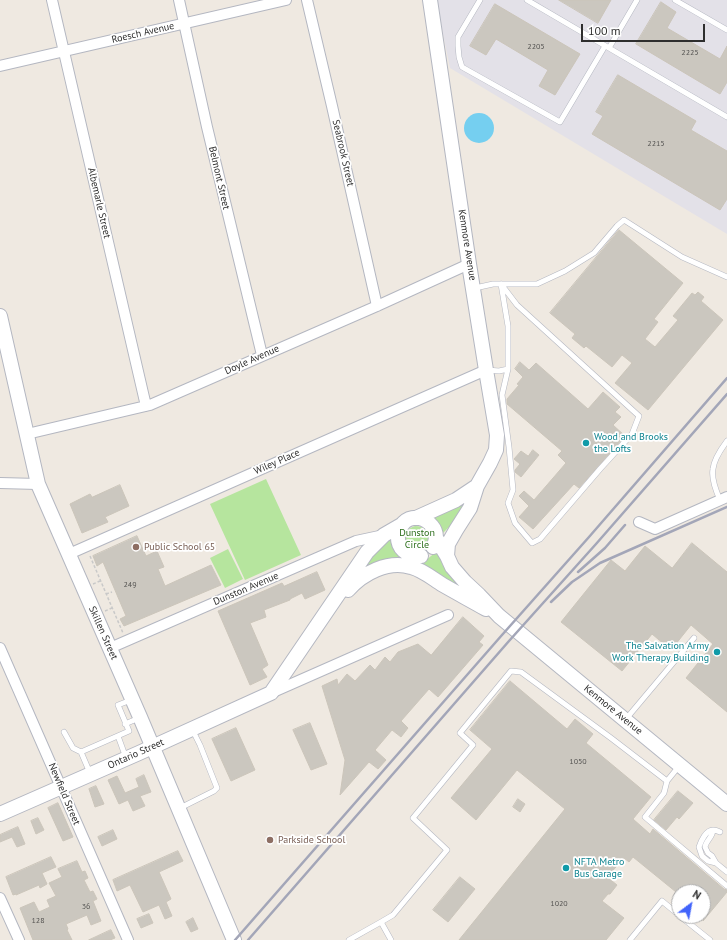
<!DOCTYPE html>
<html>
<head>
<meta charset="utf-8">
<style>
  body { margin:0 }
  #map { position:relative; width:727px; height:940px; overflow:hidden; background:#efe9e1; font-family:"PT Sans",sans-serif }
  canvas { display:block }
  .north { position:absolute; left:671px; top:884px; width:40px; height:40px; box-sizing:border-box; background:#fff; border:1px solid #ababab; border-radius:50%; rotate:32deg; font-size:11px; font-weight:700; line-height:16px; text-align:center; color:#2e2e2e }
  .north::after { content:''; display:block; margin:auto; width:14px; height:18px; background:#4264fb; clip-path:polygon(50% 0,100% 100%,50% 72%,0 100%) }
  .scale { position:absolute; left:581px; top:24px; width:124px; height:18px; box-sizing:border-box; border:2px solid #2e2e2e; border-top:0; padding-left:5px; font-size:12px; line-height:14px; white-space:nowrap; color:#2e2e2e; -webkit-text-stroke:3px #fff; paint-order:stroke }
</style>
</head>
<body>
<div id="map">
<canvas width="727" height="940"></canvas>
<div class="north">N</div>
<div class="scale">100 m</div>
</div>
<script>
const ctx = document.querySelector('canvas').getContext('2d');
ctx.lineJoin = 'round';
function fillPath(path, color) { ctx.fillStyle = color; ctx.fill(path, 'evenodd'); }
function trace(path, color, width, dash) { ctx.strokeStyle = color; ctx.lineWidth = width; ctx.lineCap = dash ? 'butt' : 'round'; ctx.setLineDash(dash || []); ctx.stroke(path); }
function drawText(font, color, halo, rows, align = 'center') {
  ctx.font = font + ' "PT Sans",sans-serif'; ctx.lineWidth = 3.5; ctx.setLineDash([]); ctx.textBaseline = 'middle'; ctx.strokeStyle = halo; ctx.fillStyle = color; for (const [text, x, y, turn = 0] of rows) {
    ctx.save(); ctx.translate(x, y); ctx.rotate((+turn || 0) * Math.PI / 180); ctx.textAlign = isNaN(turn) ? turn : align; if (halo) ctx.strokeText(text, 0, 0); ctx.fillText(text, 0, 0); ctx.restore();
  }
}
const industrial = new Path2D(`
  M 436,0 L 727,0 L 727,234 L 450,68 Z`);
const green = new Path2D(`
  M 266,479 L 301,555 L 245,580 L 210,504 Z
  M 462,502 L 465,504 L 453,523 L 443,533 L 434,523 L 432,515 Z
  M 415,526 C 433,526 435,549 417,552 L 404,542 C 405,533 406,529 415,526 Z
  M 388,540 L 391,541 L 392,545 L 400,556 L 398,559 L 356,575 L 371,556 Z
  M 228,549 L 243,579 L 225,588 L 210,558 Z
  M 437,551 L 441,554 L 442,564 L 449,575 L 473,596 L 423,564 L 425,561 Z`);
const water = new Path2D(`
  M464 128a15 15 0 1 1 30 0a15 15 0 1 1-30 0Z`);
const building = new Path2D(`
  M 559,0 L 611,0 L 598,23 Z
  M 661,2 L 676,12 L 667,28 L 720,59 L 727,46 L 727,82 L 720,94 L 636,44 Z
  M 495,4 L 580,54 L 555,95 L 539,86 L 548,70 L 496,39 L 486,55 L 470,46 Z
  M 618,75 L 696,121 L 691,130 L 727,151 L 727,199 L 720,210 L 592,134 L 603,116 L 596,112 Z
  M 619,230 L 683,283 L 654,319 L 658,322 L 645,339 L 655,347 L 678,320 L 673,316 L 692,293 L 695,295 L 698,292 L 704,297 L 701,301 L 723,320 L 648,410 L 615,383 L 632,363 L 622,355 L 612,367 L 586,346 L 584,348 L 572,338 L 575,334 L 550,313 Z
  M 520,362 L 529,370 L 536,363 L 588,409 L 603,392 L 620,407 L 615,412 L 621,417 L 613,425 L 625,436 L 579,488 L 574,484 L 533,529 L 519,517 L 529,506 L 519,496 L 524,491 L 534,500 L 566,463 L 558,455 L 562,451 L 507,404 L 507,399 L 519,385 L 517,384 L 523,377 L 515,369 Z
  M 533,450 L 539,455 L 521,477 L 515,472 L 515,470 L 520,464 L 514,459 L 521,451 L 528,456 Z
  M 120,485 L 129,506 L 105,517 L 108,522 L 82,533 L 70,504 L 90,494 L 92,497 Z
  M 137,536 L 146,556 L 157,551 L 164,567 L 158,569 L 165,586 L 211,565 L 221,585 L 124,626 L 120,619 L 126,616 L 103,562 L 97,566 L 93,556 Z
  M 692,543 L 727,572 L 727,712 L 686,678 L 713,644 L 691,625 L 671,650 L 652,634 L 622,671 L 561,622 L 611,560 L 625,571 L 645,546 L 672,568 Z
  M 317,572 L 325,590 L 305,599 L 302,593 L 290,599 L 290,600 L 264,610 L 266,617 L 250,623 L 268,665 L 262,669 L 267,677 L 250,685 L 218,611 L 282,583 L 284,586 Z
  M 463,617 L 484,636 L 479,642 L 483,645 L 438,697 L 429,689 L 401,721 L 408,728 L 401,737 L 392,730 L 375,750 L 386,760 L 378,769 L 369,762 L 340,795 L 345,760 L 322,686 L 337,679 L 338,685 L 347,674 L 355,681 L 370,665 L 375,670 L 385,657 L 390,662 L 398,652 L 418,644 L 431,655 Z
  M 510,681 L 567,729 L 575,719 L 593,734 L 586,743 L 651,797 L 633,819 L 650,834 L 653,829 L 724,889 L 727,890 L 727,892 L 703,921 L 703,892 L 676,892 L 633,857 L 629,862 L 624,858 L 607,877 L 617,885 L 610,894 L 608,894 L 602,901 L 624,918 L 606,940 L 459,940 L 565,809 L 517,770 L 476,820 L 451,798 L 492,749 L 470,730 Z
  M 310,723 L 327,764 L 311,770 L 293,730 Z
  M 236,728 L 255,770 L 231,781 L 212,739 Z
  M 144,775 L 151,792 L 140,796 L 145,806 L 133,811 L 128,800 L 119,804 L 108,780 L 117,776 L 125,793 L 139,787 L 136,779 Z
  M 96,786 L 104,804 L 95,807 L 89,789 Z
  M 678,791 L 693,803 L 679,819 L 677,817 L 666,830 L 654,820 Z
  M 518,799 L 525,804 L 520,812 L 513,807 Z
  M 58,803 L 73,837 L 63,841 L 48,808 Z
  M 38,818 L 44,830 L 36,834 L 31,821 Z
  M 18,827 L 25,844 L 17,847 L 12,837 L 0,842 L 0,835 Z
  M 113,830 L 117,839 L 102,846 L 98,837 Z
  M 178,851 L 183,861 L 159,872 L 171,899 L 166,902 L 172,916 L 165,919 L 159,905 L 143,912 L 130,885 L 117,891 L 113,880 Z
  M 51,857 L 56,867 L 42,873 L 47,884 L 40,888 L 39,885 L 16,895 L 16,894 L 13,895 L 6,877 Z
  M 77,861 L 82,872 L 85,871 L 88,878 L 84,880 L 90,892 L 93,891 L 97,899 L 93,901 L 101,921 L 91,925 L 87,915 L 66,924 L 68,929 L 67,930 L 72,940 L 33,940 L 20,908 L 34,902 L 39,912 L 50,907 L 47,900 L 56,896 L 49,883 L 62,877 L 58,869 Z
  M 460,877 L 475,889 L 448,922 L 433,910 Z
  M 149,914 L 153,923 L 141,928 L 137,919 Z
  M 193,918 L 198,929 L 191,932 L 186,922 Z
  M 111,930 L 115,938 L 110,940 L 89,940 Z`);
const path = new Path2D(`
  M 90,556 L 123,633
  M 93,584 L 100,581
  M 106,594 L 112,592
  M 105,611 L 112,608`);
const lane = new Path2D(`
  M 480,0 L 458,37 L 458,46 L 459,57 L 462,67 L 560,122 L 605,46
  M 527,0 L 609,48 L 637,0
  M 675,0 L 727,30
  M 609,48 L 727,117
  M 475,288 L 493,284 L 537,284 L 565,271 L 594,253 L 617,226 L 624,220 L 682,257 L 727,277
  M 487,370 L 499,371 L 508,369 L 502,395 L 509,447 L 513,490 L 508,503 L 515,523 L 532,543 L 540,539 L 600,469 L 632,434 L 639,416 L 517,305 L 501,284 L 508,326 L 508,369
  M 720,500 C 716,491 711,479 713,469 C 714,459 721,449 727,441
  M 626,719 L 694,638
  M 125,724 L 139,718
  M 64,732 L 73,748 L 81,752 L 129,731 L 118,705 L 131,700
  M 118,736 L 126,758
  M 81,752 L 90,773
  M 667,781 L 664,793 L 645,817 L 727,886
  M 180,808 L 214,791 L 217,788 L 200,745 L 193,731
  M 713,830 C 713,837 706,840 705,847 L 708,853 L 712,856 L 716,863
  M 720,832 C 718,831 716,830 713,830 C 706,830 701,841 699,847 L 702,856 L 708,861 L 716,863 L 727,872
  M 680,916 L 710,940
  M 381,922 L 393,915 L 447,850 L 413,818 L 473,745 L 460,733 L 511,671 L 521,672 L 611,738 L 667,781 L 680,765
  M 349,940 L 381,922 L 391,940
  M 630,940 L 662,901 L 679,915`);
const street = new Path2D(`
  M 52,0 L 146,406
  M 179,0 L 207,127 L 262,355
  M 307,0 L 332,106 L 377,306
  M 0,66 L 286,0
  M 27,434 L 150,405 L 377,306 L 469,264
  M 0,483 L 38,484
  M 639,522 L 655,529 L 727,497
  M 69,554 L 486,370
  M 0,648 L 128,940
  M 110,648 L 356,541 L 384,535
  M 271,693 L 448,615
  M 0,898 L 19,940`);
const secondary = new Path2D(`
  M 430,0 L 469,264 L 486,370 L 497,435 L 496,450 L 490,463 L 477,486 L 470,508 L 456,530 L 448,544 L 447,556
  M 0,316 L 38,484 L 140,717 L 234,940
  M 416,518 L 456,500 L 477,486
  M 436,538 L 447,556 L 452,567 L 465,582 L 479,595 L 499,616 L 727,804
  M 421,556 C 389,558 392,515 419,518 C 424,519 429,522 432,526 C 437,532 437,540 433,547
  M 348,590 C 363,573 388,560 411,567 C 423,570 433,579 443,585 C 457,593 472,601 486,609
  M 0,814 L 139,753 L 271,693 L 367,552 L 384,535 L 403,524`);
const rail = new Path2D(`
  M 578,572 L 605,548 L 625,525
  M 551,602 L 572,582 L 600,563 L 727,507
  M 235,940 L 502,635 L 589,537 L 727,378
  M 248,940 L 509,641 L 596,544 L 727,394`);
const markers = [
  [586,443,4,"#0f9aa8"],
  [136,547,4,"#8d6e63"],
  [717,652,4,"#0f9aa8"],
  [270,840,4,"#8d6e63"],
  [566,868,4,"#0f9aa8"]
];
const numberNames = [
  ["2205",536,47],
  ["2225",690,53],
  ["2215",656,144],
  ["249",130,585],
  ["1050",578,762],
  ["1020",559,904],
  ["36",86,907],
  ["128",38,921]
];
const streetNames = [
  ["Roesch Avenue",143,33,-13],
  ["Seabrook Street",343,153,77],
  ["Belmont Street",219,178,77],
  ["Albemarle Street",99,203,77],
  ["Kenmore Avenue",467,245,81],
  ["Doyle Avenue",252,360,-24],
  ["Wiley Place",277,462,-24],
  ["Dunston Avenue",246,589,-23],
  ["Skillen Street",103,633,66],
  ["Kenmore Avenue",613,710,39],
  ["Ontario Street",136,754,-24],
  ["Newfield Street",64,794,67]
];
const cultureNames = [
  ["Wood and Brooks",594,437],
  ["the Lofts",594,449],
  ["The Salvation Army",709,646,"right"],
  ["Work Therapy Building",709,658,"right"],
  ["NFTA Metro",574,862],
  ["Bus Garage",574,874]
];
const parkNames = [
  ["Dunston",417,533],
  ["Circle",417,545]
];
const educationNames = [
  ["Public School 65",144,547],
  ["Parkside School",278,840]
];
fillPath(industrial, '#e3e1e8');
fillPath(green, '#b6e59e');
fillPath(water, '#75cff0');
fillPath(building, '#cbc7bf');
trace(building, '#cbc5ba', 1);
trace(lane, '#b4b7c1', 6);
trace(street, '#b4b7c1', 12);
trace(secondary, '#b4b7c1', 16);
trace(path, '#c9c9c9', 1.5, [3, 2]);
trace(lane, '#fff', 5);
trace(street, '#fff', 10);
trace(secondary, '#fff', 14);
trace(rail, '#a3a6b8', 2.5);
for (const [x, y, r, color] of markers) { const dot = new Path2D(); dot.arc(x, y, r, 0, 2 * Math.PI); ctx.fillStyle = color; ctx.fill(dot); trace(dot, '#fff', 1.5); }
drawText('8px', '#555452', null, numberNames);
drawText('10px', '#2e2e2e', '#fff', streetNames);
drawText('10px', '#0d838f', '#fff', cultureNames, 'left');
drawText('10px', '#2c6e1b', '#fff', parkNames);
drawText('10px', '#785e54', '#fff', educationNames, 'left');
</script>
</body>
</html>
